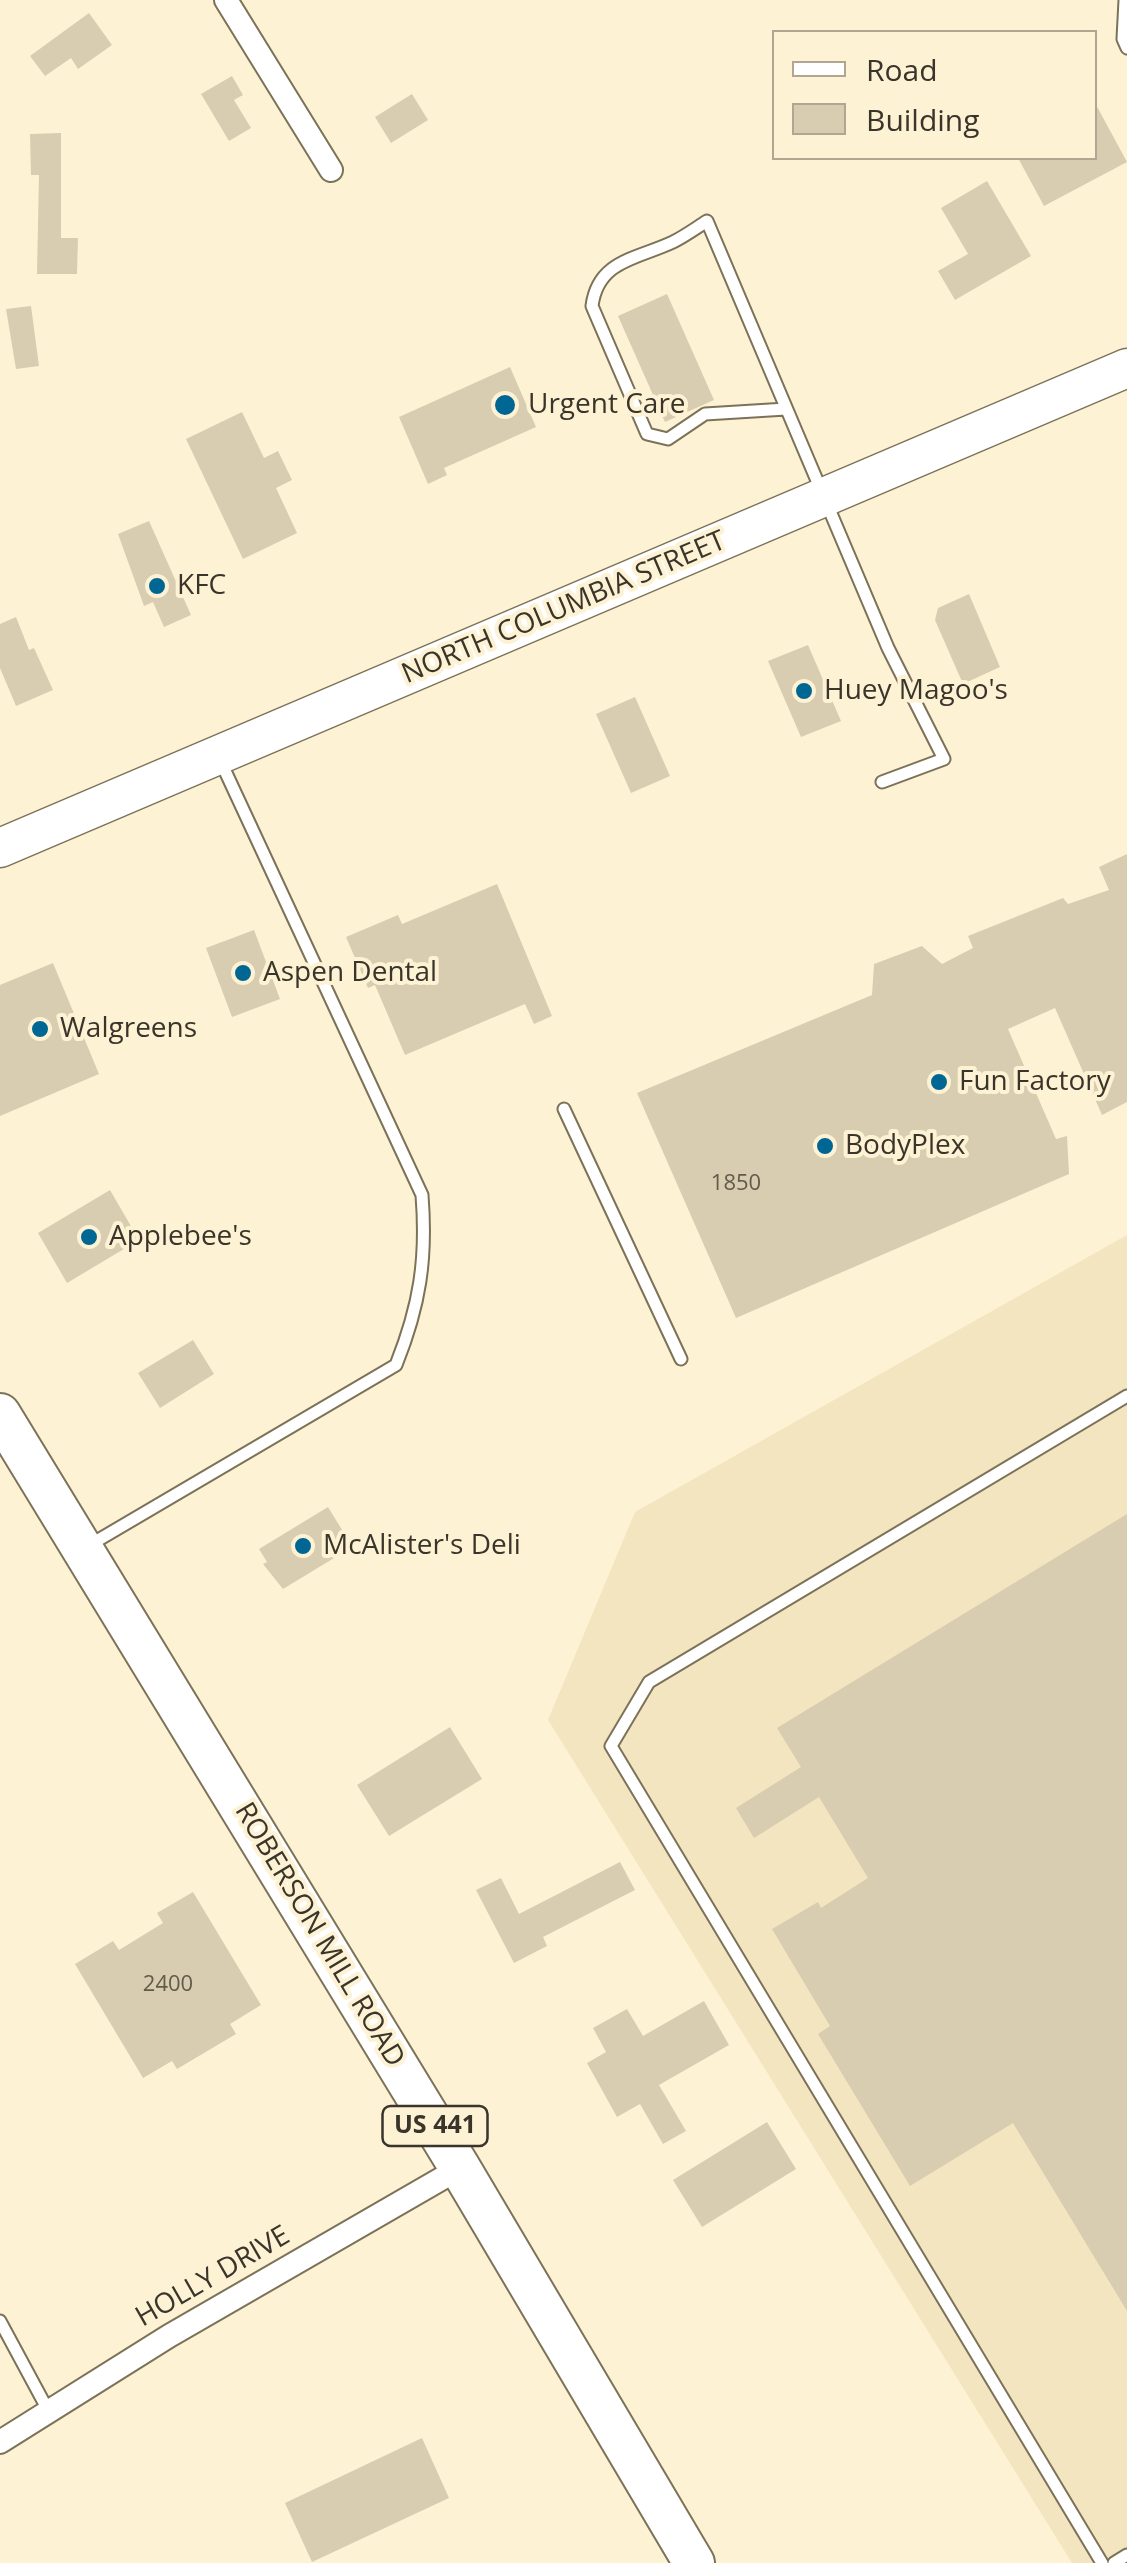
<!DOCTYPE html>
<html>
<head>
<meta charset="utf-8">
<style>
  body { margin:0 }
  #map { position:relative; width:1127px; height:2563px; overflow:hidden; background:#fef2d5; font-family:"Open Sans",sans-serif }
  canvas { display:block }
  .legend { position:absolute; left:772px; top:30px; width:325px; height:130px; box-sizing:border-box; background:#fef2d5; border:2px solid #b0a691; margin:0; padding:12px 18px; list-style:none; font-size:30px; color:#3a352a }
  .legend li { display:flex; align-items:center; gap:20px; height:50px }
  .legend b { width:50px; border:2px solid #b0a691 }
</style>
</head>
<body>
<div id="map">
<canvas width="1127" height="2563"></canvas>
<ul class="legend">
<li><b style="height:12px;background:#fff"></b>Road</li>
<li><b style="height:28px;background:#d8cdb1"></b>Building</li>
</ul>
</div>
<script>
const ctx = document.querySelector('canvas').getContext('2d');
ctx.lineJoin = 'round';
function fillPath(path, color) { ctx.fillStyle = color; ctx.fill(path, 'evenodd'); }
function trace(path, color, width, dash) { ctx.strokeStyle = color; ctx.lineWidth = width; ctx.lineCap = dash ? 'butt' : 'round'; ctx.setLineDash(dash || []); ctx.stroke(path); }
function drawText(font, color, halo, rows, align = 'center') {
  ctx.font = font + ' "Open Sans",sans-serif'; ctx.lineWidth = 8; ctx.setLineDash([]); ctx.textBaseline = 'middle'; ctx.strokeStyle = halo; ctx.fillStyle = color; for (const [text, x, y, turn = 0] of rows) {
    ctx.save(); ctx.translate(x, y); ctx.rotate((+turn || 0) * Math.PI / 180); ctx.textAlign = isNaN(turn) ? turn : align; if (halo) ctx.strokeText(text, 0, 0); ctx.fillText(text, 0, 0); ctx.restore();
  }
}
const built = new Path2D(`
  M 1127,1235 L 1127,2563 L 1072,2563 L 548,1720 L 635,1512 Z`);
const building = new Path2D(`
  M 89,13 L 112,45 L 78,69 L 71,58 L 45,76 L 30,56 Z
  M 232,76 L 243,95 L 234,100 L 251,128 L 229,141 L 201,94 Z
  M 412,94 L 428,120 L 391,143 L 375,117 Z
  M 1094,101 L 1127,162 L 1044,206 L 1018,158 L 1094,158 Z
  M 61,133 L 61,238 L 78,238 L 77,274 L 37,274 L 39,175 L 31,175 L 30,134 Z
  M 987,181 L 1031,256 L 955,300 L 938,271 L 968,254 L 941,208 Z
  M 667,294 L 714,400 L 665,422 L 618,316 Z
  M 31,306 L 39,366 L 16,369 L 6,309 Z
  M 510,367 L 536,427 L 444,468 L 447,475 L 428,484 L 399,417 Z
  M 242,412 L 264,458 L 278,451 L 292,480 L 276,488 L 297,533 L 243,559 L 186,439 Z
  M 149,521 L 191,615 L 164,627 L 153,602 L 144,606 L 118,534 Z
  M 969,594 L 1000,667 L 963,684 L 935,620 L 938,608 Z
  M 16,617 L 29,650 L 34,648 L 53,690 L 16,706 L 0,668 L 0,624 Z
  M 808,645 L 841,721 L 801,737 L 768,661 Z
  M 635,697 L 670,776 L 631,793 L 596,714 Z
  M 1127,854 L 1127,1102 L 1102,1115 L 1055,1008 L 1008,1029 L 1056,1139 L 1067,1136 L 1069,1174 L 736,1318 L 637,1093 L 872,995 L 874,964 L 922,946 L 942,964 L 973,948 L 968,936 L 1063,898 L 1068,904 L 1109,890 L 1099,867 Z
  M 497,884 L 552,1016 L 534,1024 L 525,1004 L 405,1055 L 375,985 L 368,988 L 346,937 L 398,915 L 402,924 Z
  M 254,930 L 280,999 L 232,1017 L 206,948 Z
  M 53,963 L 99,1074 L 0,1116 L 0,985 Z
  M 110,1190 L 139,1240 L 67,1283 L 38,1233 Z
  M 193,1340 L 214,1374 L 160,1408 L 138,1373 Z
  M 328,1507 L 347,1538 L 339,1542 L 344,1552 L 283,1589 L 263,1564 L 267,1562 L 259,1549 Z
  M 1127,1514 L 1127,2311 L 1013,2123 L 910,2186 L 818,2034 L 830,2026 L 772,1929 L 818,1902 L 821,1908 L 868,1878 L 819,1797 L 754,1838 L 736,1808 L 801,1767 L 777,1728 Z
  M 450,1727 L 482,1779 L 389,1836 L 357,1785 Z
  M 620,1862 L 635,1890 L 543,1937 L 547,1946 L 514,1963 L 476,1890 L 501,1878 L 519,1914 Z
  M 193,1892 L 261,2005 L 230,2024 L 236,2034 L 177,2069 L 172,2061 L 143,2078 L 75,1964 L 113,1941 L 119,1950 L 163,1923 L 157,1913 Z
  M 704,2001 L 729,2045 L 659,2085 L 686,2131 L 663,2144 L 640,2104 L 617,2117 L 587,2063 L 606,2052 L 593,2028 L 627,2009 L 643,2036 Z
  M 767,2122 L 796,2169 L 702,2227 L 673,2180 Z
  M 422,2438 L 449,2498 L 312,2562 L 285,2503 Z`);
const service = new Path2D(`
  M 1125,0 L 1123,39 L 1127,48
  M 786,409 L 705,414 L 668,439 L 647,434 L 592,306 C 598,260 637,259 673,242 C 685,236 696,228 707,221 L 888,648 L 944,759 L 882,782
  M 564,1109 L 681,1359
  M 88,1546 L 396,1365 C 420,1305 427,1259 422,1195 L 220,760
  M 0,2321 L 49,2412
  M 1102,2563 L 611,1746 L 649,1682 L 1127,1396
  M 1114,2563 L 1127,2555`);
const minor = new Path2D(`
  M 226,0 L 331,170
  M 0,2442 L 169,2336 L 460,2168`);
const primary = new Path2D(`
  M 0,848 L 1127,368`);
const trunk = new Path2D(`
  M 0,1414 L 460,2168 L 694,2563`);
const markers = [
  [505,405,12,"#006795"],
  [157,586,10,"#006795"],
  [804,691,10,"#006795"],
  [243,973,10,"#006795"],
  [40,1029,10,"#006795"],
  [939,1082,10,"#006795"],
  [825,1146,10,"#006795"],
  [89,1237,10,"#006795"],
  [303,1546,10,"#006795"]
];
const numberNames = [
  ["1850",736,1184],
  ["2400",168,1985]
];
const shields = [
  [435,2126,105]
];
const shieldNames = [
  ["US 441",435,2126]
];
const poiNames = [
  ["Urgent Care",528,405],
  ["KFC",177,586],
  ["Huey Magoo's",824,691],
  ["Aspen Dental",263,973],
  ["Walgreens",60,1029],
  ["Fun Factory",959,1082],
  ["BodyPlex",845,1146],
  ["Applebee's",109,1237],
  ["McAlister's Deli",323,1546]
];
const streetNames = [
  ["NORTH COLUMBIA STREET",564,608,-23],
  ["ROBERSON MILL ROAD",319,1935,59],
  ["HOLLY DRIVE",213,2277,-30]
];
fillPath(built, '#f4e5c1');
fillPath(building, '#d8cdb1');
trace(service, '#7c7258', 15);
trace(minor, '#7c7258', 26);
trace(primary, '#7c7258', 41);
trace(trunk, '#7c7258', 44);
trace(service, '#fff', 11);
trace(minor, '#fff', 22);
trace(primary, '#fff', 38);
trace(trunk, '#fff', 40);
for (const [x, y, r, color] of markers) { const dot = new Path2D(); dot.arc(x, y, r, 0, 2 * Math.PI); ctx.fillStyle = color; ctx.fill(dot); trace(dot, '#fef2d5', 4); }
drawText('22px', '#625b4c', null, numberNames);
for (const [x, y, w] of shields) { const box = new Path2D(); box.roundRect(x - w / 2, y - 20, w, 40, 8); ctx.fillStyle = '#fef2d5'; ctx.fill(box); trace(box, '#3a352a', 2.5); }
drawText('bold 25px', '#3a352a', null, shieldNames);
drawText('28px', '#3a352a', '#fef2d5', poiNames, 'left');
drawText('28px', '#3a352a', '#fef2d5', streetNames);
</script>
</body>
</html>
